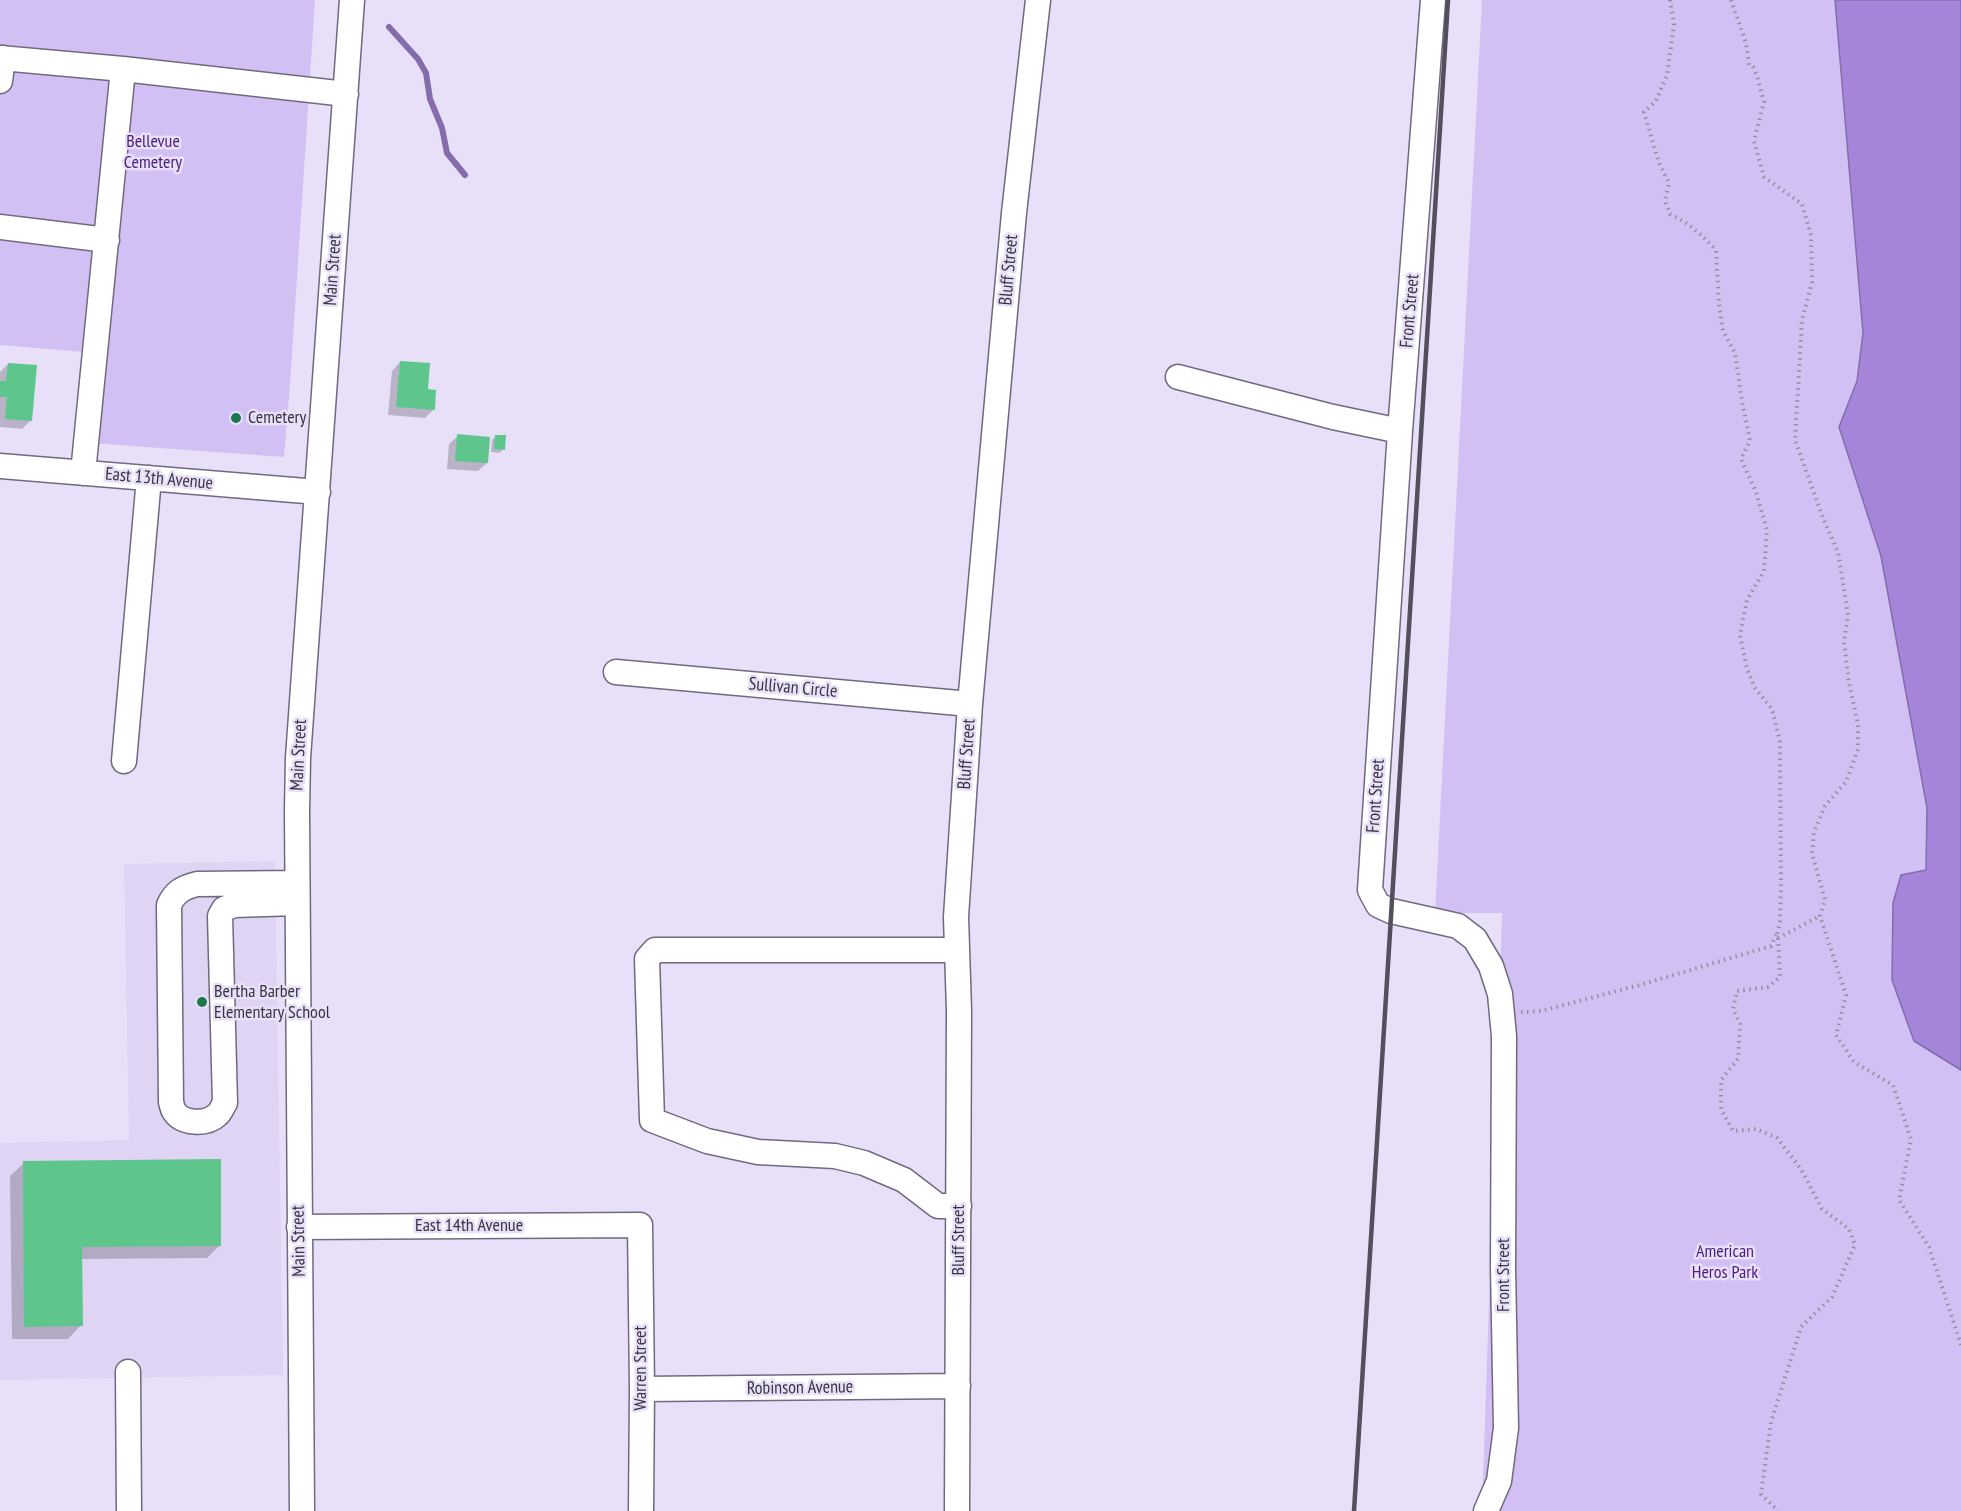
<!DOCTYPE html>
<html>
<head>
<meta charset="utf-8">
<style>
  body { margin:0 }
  canvas { display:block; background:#e8e0f9 }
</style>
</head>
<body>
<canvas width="1961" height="1511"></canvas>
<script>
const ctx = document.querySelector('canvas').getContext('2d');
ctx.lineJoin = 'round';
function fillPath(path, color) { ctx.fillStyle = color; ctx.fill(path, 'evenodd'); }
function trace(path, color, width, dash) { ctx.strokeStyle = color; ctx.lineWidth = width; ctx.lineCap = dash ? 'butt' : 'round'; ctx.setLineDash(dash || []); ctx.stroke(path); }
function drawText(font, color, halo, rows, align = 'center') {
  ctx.font = font + ' "PT Sans Narrow",sans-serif'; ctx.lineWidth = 5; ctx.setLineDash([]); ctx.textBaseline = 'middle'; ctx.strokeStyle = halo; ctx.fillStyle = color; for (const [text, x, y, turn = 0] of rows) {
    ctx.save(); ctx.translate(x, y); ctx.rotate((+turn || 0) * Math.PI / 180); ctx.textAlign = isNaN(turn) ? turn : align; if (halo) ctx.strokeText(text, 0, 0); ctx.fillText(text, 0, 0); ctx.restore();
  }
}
const built = new Path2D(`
  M 275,861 L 283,1375 L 0,1380 L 0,1143 L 129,1140 L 124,864 Z`);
const green = new Path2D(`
  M 0,0 L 315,0 L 290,385 L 284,457 L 77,442 L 84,352 L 0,345 Z
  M 1482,0 L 1890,0 L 1961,635 L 1961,1511 L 1482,1511 L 1502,913 L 1435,913 Z`);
const water = new Path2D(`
  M 1835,0 L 1961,0 L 1961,1070 L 1914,1041 L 1892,980 L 1893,903 L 1901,875 L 1926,870 L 1927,808 L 1881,556 L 1839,427 L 1857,381 L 1863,333 Z`);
const shadow = new Path2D(`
  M 400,362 L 427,391 L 434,409 L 425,418 L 388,415 L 392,371 Z
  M 8,364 L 31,420 L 22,429 L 0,427 L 0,372 Z
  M 458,436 L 487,463 L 478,471 L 447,469 L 449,444 Z
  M 496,436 L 503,449 L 500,453 L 491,452 L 492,440 Z
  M 24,1163 L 220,1245 L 207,1258 L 81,1259 L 81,1325 L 68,1339 L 12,1339 L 10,1176 Z`);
const stream = new Path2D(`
  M 389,27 L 418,59 L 426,73 L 430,99 L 442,128 L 447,153 L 465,175`);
const building = new Path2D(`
  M 400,361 L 430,363 L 428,389 L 436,390 L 435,410 L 396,407 Z
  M 8,363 L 37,365 L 32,421 L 5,419 L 7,397 L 0,397 L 0,381 L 6,381 Z
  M 457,434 L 490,437 L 488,463 L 455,461 Z
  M 495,435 L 506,435 L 505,450 L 494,449 Z
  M 221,1159 L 221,1246 L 82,1247 L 83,1326 L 24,1327 L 23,1161 Z`);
const path = new Path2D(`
  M 1670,0 L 1674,24 L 1667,75 L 1656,101 L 1644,112 L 1659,163 L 1669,183 L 1665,201 L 1670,214 C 1689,223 1702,235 1716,250 L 1719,305 L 1723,331 L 1735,353 L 1742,401 L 1750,441 L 1741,459 L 1756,492 L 1767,530 L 1764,571 L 1747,600 L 1740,635 L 1747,669 L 1755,688 L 1772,709 L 1780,742 L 1781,889 L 1780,922 L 1777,934 L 1778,938 L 1780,977 L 1768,987 L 1737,991 L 1733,1009 L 1740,1024 L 1738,1059 L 1721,1080 L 1721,1109 L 1733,1131 L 1756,1129 L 1777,1138 L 1801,1169 L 1822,1209 L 1849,1229 L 1855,1245 L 1832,1297 L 1801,1327 L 1771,1422 L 1761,1494 L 1778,1511
  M 1731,0 L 1746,43 L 1749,65 L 1753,67 L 1757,76 L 1764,102 L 1754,141 L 1764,177 L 1802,204 L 1811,235 L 1812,282 L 1802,320 L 1795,440 L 1823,518 L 1838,552 L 1848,615 L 1844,642 L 1849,683 L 1858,724 L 1858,749 L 1846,782 L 1825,806 L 1814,832 L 1812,854 L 1825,899 L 1820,916 L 1846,995 L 1836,1035 L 1854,1062 L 1893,1085 L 1911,1139 L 1899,1200 L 1929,1247 L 1961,1345
  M 1778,938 L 1820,916
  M 1521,1012 L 1541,1011 L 1640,985 L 1771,946 L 1776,935`);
const minor = new Path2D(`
  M 1433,0 L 1400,431 L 1370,890 L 1378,905 L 1391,911 L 1458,926 L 1475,939 L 1491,966 L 1500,994 L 1504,1036 L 1503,1267 L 1506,1428 L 1499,1481 L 1486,1511
  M 0,58 L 123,69 L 346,94
  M 0,81 L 3,58
  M 0,227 L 107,240
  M 1178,377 L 1333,417 L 1400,431
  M 0,466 L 318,492
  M 83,473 L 123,69
  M 616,672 L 970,704
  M 124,761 L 149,478
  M 297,883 L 197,884 C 182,888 175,892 169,905 L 171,1102 C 172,1105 172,1108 174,1111 C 182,1124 206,1125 217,1115 C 221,1112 222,1107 225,1103 L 220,916 L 224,909 L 234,905 L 297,903
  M 957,950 L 655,950 L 647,959 L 652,1120 L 707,1141 L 758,1152 L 835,1156 L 864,1163 L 904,1180 L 938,1206 L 959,1206
  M 299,1227 L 640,1225 L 642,1389 L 641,1511
  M 128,1372 L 129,1511
  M 642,1389 L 958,1386
  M 302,1511 L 297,811 L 298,758 L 352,0
  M 957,1511 L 959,1011 L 956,917 L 970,704 L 1004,323 L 1014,213 L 1038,0`);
const rail = new Path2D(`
  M 1354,1511 L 1448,0`);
const markers = [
  [236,418,6,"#1e774c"],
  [202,1002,6,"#1e774c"]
];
const parkNames = [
  ["Bellevue",153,142],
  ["Cemetery",153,163],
  ["American",1725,1252],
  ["Heros Park",1725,1273]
];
const streetNames = [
  ["Main Street",333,270,-86],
  ["Bluff Street",1009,270,-85],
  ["Front Street",1410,311,-85],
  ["East 13th Avenue",159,479,5],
  ["Sullivan Circle",793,688,5],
  ["Bluff Street",967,754,-86],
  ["Main Street",299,755,-87],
  ["Front Street",1376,796,-86],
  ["East 14th Avenue",469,1226],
  ["Bluff Street",959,1240,-90],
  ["Main Street",299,1241,-91],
  ["Front Street",1504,1275,-90],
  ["Warren Street",641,1368,-90],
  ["Robinson Avenue",800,1388,-1]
];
const poiNames = [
  ["Cemetery",248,418],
  ["Bertha Barber",214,992],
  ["Elementary School",214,1013]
];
fillPath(built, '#dfd4f4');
fillPath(green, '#d2c0f4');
fillPath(water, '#a585da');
trace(water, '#856dac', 1.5);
fillPath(shadow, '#0003');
trace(stream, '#856dac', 6);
fillPath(building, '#5ec58c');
trace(minor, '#70697f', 27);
trace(path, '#948ea0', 4, [1.5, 4.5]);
trace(minor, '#fff', 24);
trace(rail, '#544f5c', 4.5);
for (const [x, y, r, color] of markers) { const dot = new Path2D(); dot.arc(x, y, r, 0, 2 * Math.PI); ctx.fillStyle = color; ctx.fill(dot); trace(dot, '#e8e0f9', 2); }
drawText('18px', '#4c1a80', '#e8e0f9', parkNames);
drawText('18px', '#39353f', '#e8e0f9', streetNames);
drawText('18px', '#39353f', '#e8e0f9', poiNames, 'left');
</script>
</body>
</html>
